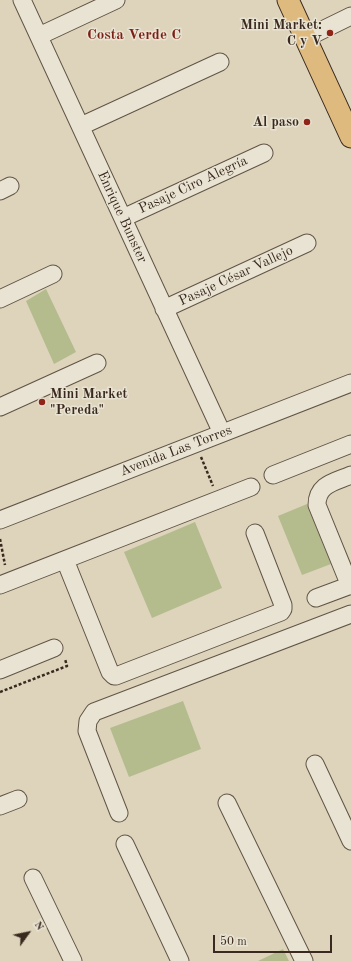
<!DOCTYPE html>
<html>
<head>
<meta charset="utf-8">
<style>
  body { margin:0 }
  #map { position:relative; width:351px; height:961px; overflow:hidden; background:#ddd4bb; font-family:"Old Standard TT",serif }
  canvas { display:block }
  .north { position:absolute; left:8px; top:913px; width:40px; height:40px; -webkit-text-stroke:3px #e9e3d3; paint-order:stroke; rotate:57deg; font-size:11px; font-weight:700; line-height:16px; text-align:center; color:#39291e }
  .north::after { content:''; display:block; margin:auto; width:14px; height:18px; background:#39291e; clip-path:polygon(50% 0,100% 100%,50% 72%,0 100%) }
  .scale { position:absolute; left:213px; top:935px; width:119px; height:18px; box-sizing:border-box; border:2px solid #39291e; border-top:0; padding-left:5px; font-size:12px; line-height:14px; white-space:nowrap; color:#39291e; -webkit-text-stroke:3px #e9e3d3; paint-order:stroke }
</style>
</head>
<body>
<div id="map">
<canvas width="351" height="961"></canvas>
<div class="north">N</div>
<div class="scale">50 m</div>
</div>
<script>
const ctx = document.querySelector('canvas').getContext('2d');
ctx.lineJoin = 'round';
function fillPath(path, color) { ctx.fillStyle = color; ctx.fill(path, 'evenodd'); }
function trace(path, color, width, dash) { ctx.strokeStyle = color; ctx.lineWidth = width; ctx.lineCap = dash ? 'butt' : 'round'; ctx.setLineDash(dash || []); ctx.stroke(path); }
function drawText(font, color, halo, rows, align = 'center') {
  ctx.font = font + ' "Old Standard TT",serif'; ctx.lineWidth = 3; ctx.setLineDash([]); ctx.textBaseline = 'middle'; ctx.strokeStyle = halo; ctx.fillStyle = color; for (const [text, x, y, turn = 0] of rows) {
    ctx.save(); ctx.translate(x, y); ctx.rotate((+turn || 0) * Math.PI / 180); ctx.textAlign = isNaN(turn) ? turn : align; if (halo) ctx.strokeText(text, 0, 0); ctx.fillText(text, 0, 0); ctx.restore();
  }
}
const green = new Path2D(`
  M 46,289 L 76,352 L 54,364 L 26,301 Z
  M 307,504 L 331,564 L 302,575 L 278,516 Z
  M 195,522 L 222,588 L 152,618 L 124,552 Z
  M 183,701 L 201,749 L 129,777 L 110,728 Z
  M 283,949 L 289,961 L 258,961 Z`);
const path = new Path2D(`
  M 201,457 L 213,486
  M 0,539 L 5,565
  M 0,692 L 67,666 L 65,659`);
const minor = new Path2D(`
  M 22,0 L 222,433
  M 39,36 L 116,0
  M 306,38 L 351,16
  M 81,126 L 220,62
  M 0,191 L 10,186
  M 123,218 L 264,153
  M 0,299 L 53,274
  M 164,309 L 307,243
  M 0,407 L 97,363
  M 273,475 L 351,444
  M 0,520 L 351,383
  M 65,560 L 110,672 L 114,676 L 116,676 L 281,612 L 283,609 L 283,605 L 255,533
  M 0,585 L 251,487
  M 350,586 L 317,505 C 317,484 335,482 351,475
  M 316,598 L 351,585
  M 0,670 L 54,648
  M 315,764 L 351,841
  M 227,803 L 304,961
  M 0,806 L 18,799
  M 119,813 L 87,731 L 88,721 L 94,712 L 351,614
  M 125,844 L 180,961
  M 33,878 L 73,961`);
const major = new Path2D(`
  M 288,0 L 351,137`);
const markers = [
  [330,33,4,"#8f2418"],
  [307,122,4,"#8f2418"],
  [42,402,4,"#8f2418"]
];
const poiNames = [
  ["Mini Market:",322,25],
  ["C y V",322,41],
  ["Al paso",299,122],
  ["Mini Market",50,394,"left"],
  ["\"Pereda\"",50,410,"left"]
];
const streetNames = [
  ["Pasaje Ciro Alegría",193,185,-25],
  ["Enrique Bunster",122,217,65],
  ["Pasaje César Vallejo",236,276,-25],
  ["Avenida Las Torres",176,451,-21]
];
const neighbourhoodNames = [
  ["Costa Verde C",134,35]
];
fillPath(green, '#b4bc8e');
trace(minor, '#625445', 19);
trace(major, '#39291e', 23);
trace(path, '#39291e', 2.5, [3, 2]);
trace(minor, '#e9e3d3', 17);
trace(major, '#deba7e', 21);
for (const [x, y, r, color] of markers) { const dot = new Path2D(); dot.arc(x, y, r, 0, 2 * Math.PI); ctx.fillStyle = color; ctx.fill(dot); trace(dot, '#e9e3d3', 1.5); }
drawText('bold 14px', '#39291e', '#e9e3d3', poiNames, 'right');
drawText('14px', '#39291e', '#e9e3d3', streetNames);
drawText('bold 15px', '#7a1f14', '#e9e3d3', neighbourhoodNames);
</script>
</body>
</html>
